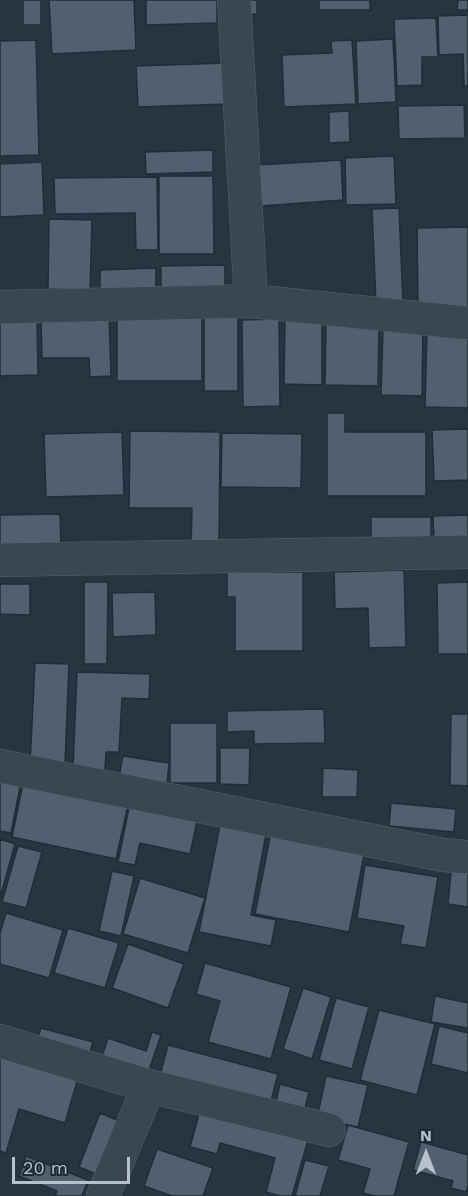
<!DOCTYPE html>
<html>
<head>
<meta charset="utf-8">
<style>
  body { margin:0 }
  #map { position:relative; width:468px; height:1196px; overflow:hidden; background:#253542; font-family:"Work Sans",sans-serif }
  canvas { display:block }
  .north { position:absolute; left:396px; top:1124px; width:60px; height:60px; -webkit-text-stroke:4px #1e2b37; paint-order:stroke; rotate:0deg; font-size:16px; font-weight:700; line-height:24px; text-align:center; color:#b6c1cb }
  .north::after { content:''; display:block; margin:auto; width:21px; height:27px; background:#b6c1cb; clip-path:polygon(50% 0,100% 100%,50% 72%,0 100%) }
  .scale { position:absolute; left:12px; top:1157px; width:118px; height:27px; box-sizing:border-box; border:3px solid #b6c1cb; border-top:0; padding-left:8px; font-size:18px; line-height:21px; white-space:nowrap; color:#b6c1cb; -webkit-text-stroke:4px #1e2b37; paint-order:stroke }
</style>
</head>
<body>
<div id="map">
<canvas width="468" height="1196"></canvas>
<div class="north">N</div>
<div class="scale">20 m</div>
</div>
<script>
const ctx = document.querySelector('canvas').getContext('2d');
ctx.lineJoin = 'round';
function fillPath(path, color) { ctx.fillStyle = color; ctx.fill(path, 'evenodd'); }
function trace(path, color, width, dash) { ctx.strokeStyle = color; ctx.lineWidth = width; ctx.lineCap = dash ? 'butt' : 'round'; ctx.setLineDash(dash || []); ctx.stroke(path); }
const building = new Path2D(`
  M 23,0 L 41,0 L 41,25 L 23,25 Z
  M 49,0 L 134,0 L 136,50 L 52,54 Z
  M 146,0 L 217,0 L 217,23 L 146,25 Z
  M 241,0 L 257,0 L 257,14 L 242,15 Z
  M 319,0 L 370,0 L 370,10 L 319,10 Z
  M 458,0 L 468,0 L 468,10 L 457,10 Z
  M 468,15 L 468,86 L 464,86 L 463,54 L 439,55 L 438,16 Z
  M 436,18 L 438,57 L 422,57 L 422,85 L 397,86 L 394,19 Z
  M 393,39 L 396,102 L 358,104 L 356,41 Z
  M 36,40 L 39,155 L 0,156 L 0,41 Z
  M 352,40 L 356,104 L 284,107 L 282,55 L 332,53 L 331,41 Z
  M 226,63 L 228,104 L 138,107 L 136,66 Z
  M 464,105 L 465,138 L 399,139 L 398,106 Z
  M 349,111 L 350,142 L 329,143 L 329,112 Z
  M 213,150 L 213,172 L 146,174 L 145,152 Z
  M 394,156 L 396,204 L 346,205 L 345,158 Z
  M 341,160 L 343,200 L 260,206 L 257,165 Z
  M 42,162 L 44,215 L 0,217 L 0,164 Z
  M 159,176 L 213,176 L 214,254 L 159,254 Z
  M 157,177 L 158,250 L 136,250 L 135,213 L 55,214 L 54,178 Z
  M 399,208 L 403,302 L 376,303 L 372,209 Z
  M 49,219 L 92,220 L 90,290 L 48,289 Z
  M 468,227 L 468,309 L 418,310 L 417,228 Z
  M 225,265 L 225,288 L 161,289 L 161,266 Z
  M 156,268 L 156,290 L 100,291 L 100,270 Z
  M 117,313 L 202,313 L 202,381 L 117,381 Z
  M 109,314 L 111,376 L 90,377 L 89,358 L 42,358 L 41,316 Z
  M 0,317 L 37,317 L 38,375 L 0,376 Z
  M 204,317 L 238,317 L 238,391 L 204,391 Z
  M 279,319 L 280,406 L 243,407 L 242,320 Z
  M 285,320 L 322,320 L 322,385 L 284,384 Z
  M 326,323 L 379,324 L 378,386 L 325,385 Z
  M 383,328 L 423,329 L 422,396 L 381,395 Z
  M 427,330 L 468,332 L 468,408 L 425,407 Z
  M 327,413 L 345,413 L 345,432 L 426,432 L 426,496 L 327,496 Z
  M 468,429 L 468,480 L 434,481 L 432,430 Z
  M 130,431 L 220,432 L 219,545 L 191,545 L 192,508 L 129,508 Z
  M 122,432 L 124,495 L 46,497 L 44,434 Z
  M 222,433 L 302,434 L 301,488 L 221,487 Z
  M 60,514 L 61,550 L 0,551 L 0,515 Z
  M 468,515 L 468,540 L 434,540 L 433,516 Z
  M 371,517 L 431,517 L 431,540 L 371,541 Z
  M 404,570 L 406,647 L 369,648 L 368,608 L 335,609 L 334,572 Z
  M 227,572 L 303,572 L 303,651 L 235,651 L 235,597 L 227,597 Z
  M 84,582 L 108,582 L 107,664 L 84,664 Z
  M 468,582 L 468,654 L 438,654 L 437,583 Z
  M 0,584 L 30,584 L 30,615 L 0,614 Z
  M 155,592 L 156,635 L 113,637 L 112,593 Z
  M 35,663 L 69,664 L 65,764 L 30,763 Z
  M 77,672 L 150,674 L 149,699 L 122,698 L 119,752 L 106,752 L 105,770 L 73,768 Z
  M 324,709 L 325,743 L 254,744 L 254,731 L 227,732 L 227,711 Z
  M 451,714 L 468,714 L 468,786 L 450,785 Z
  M 170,723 L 217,723 L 217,783 L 170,783 Z
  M 220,748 L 250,748 L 249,785 L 220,784 Z
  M 123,756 L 169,763 L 167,783 L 119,776 Z
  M 323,768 L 358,770 L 357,797 L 322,797 Z
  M 0,778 L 21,782 L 11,833 L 0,831 Z
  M 23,783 L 128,805 L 116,859 L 12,837 Z
  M 130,803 L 198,817 L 190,854 L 140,843 L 135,865 L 118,862 Z
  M 391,803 L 456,809 L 454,832 L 389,826 Z
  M 220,825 L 266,834 L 251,915 L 276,920 L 271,946 L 199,932 Z
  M 271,832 L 365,850 L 349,932 L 255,914 Z
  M 0,839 L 15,844 L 0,898 Z
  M 18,846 L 42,852 L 26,908 L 2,902 Z
  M 452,862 L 468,863 L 468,907 L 448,904 Z
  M 365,865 L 438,877 L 426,948 L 400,944 L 404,926 L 357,918 Z
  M 112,871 L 134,876 L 121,936 L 99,931 Z
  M 140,878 L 205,898 L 188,953 L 123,934 Z
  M 6,913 L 63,930 L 49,978 L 0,964 L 0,933 Z
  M 68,928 L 119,943 L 105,988 L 54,973 Z
  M 128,944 L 184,964 L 168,1008 L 112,988 Z
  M 205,963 L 291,987 L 271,1059 L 208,1042 L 220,1001 L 196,994 Z
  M 303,988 L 331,997 L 312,1059 L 283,1049 Z
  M 435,996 L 468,1003 L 468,1028 L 431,1022 Z
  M 336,998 L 369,1007 L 352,1069 L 319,1060 Z
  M 379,1010 L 435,1024 L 417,1095 L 360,1080 Z
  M 439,1026 L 468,1033 L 468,1073 L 431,1064 Z
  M 41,1028 L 93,1042 L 88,1058 L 36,1043 Z
  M 152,1032 L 161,1035 L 145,1082 L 99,1066 L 108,1038 L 146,1051 Z
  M 168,1045 L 278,1074 L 269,1108 L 159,1079 Z
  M 0,1055 L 78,1078 L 65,1123 L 19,1109 L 6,1153 L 0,1151 Z
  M 326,1076 L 368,1085 L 358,1127 L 317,1118 Z
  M 280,1084 L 309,1092 L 304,1112 L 275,1105 Z
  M 202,1103 L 310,1133 L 292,1196 L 280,1196 L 266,1192 L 275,1158 L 220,1143 L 217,1154 L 190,1147 Z
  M 100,1113 L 117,1120 L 96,1174 L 79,1167 Z
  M 348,1125 L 409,1142 L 394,1196 L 375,1196 L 363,1193 L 370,1169 L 338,1160 Z
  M 421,1142 L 468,1155 L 468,1186 L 466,1192 L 451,1188 L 453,1181 L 413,1170 Z
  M 157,1149 L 213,1168 L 203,1196 L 172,1196 L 144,1186 Z
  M 26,1156 L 88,1180 L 82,1196 L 55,1196 L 57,1191 L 19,1176 Z
  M 305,1160 L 329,1166 L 320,1196 L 295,1196 Z`);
const minor = new Path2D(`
  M 234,0 L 251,301
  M 0,307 L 251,301 L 468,323
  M 0,560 L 468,552
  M 0,766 L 443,855 L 468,857
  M 0,1041 L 149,1086 L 329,1130
  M 103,1196 L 149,1086`);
fillPath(building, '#50606f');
trace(building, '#202d38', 1.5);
trace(minor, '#57646e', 34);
trace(minor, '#3a4651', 33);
</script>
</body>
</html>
